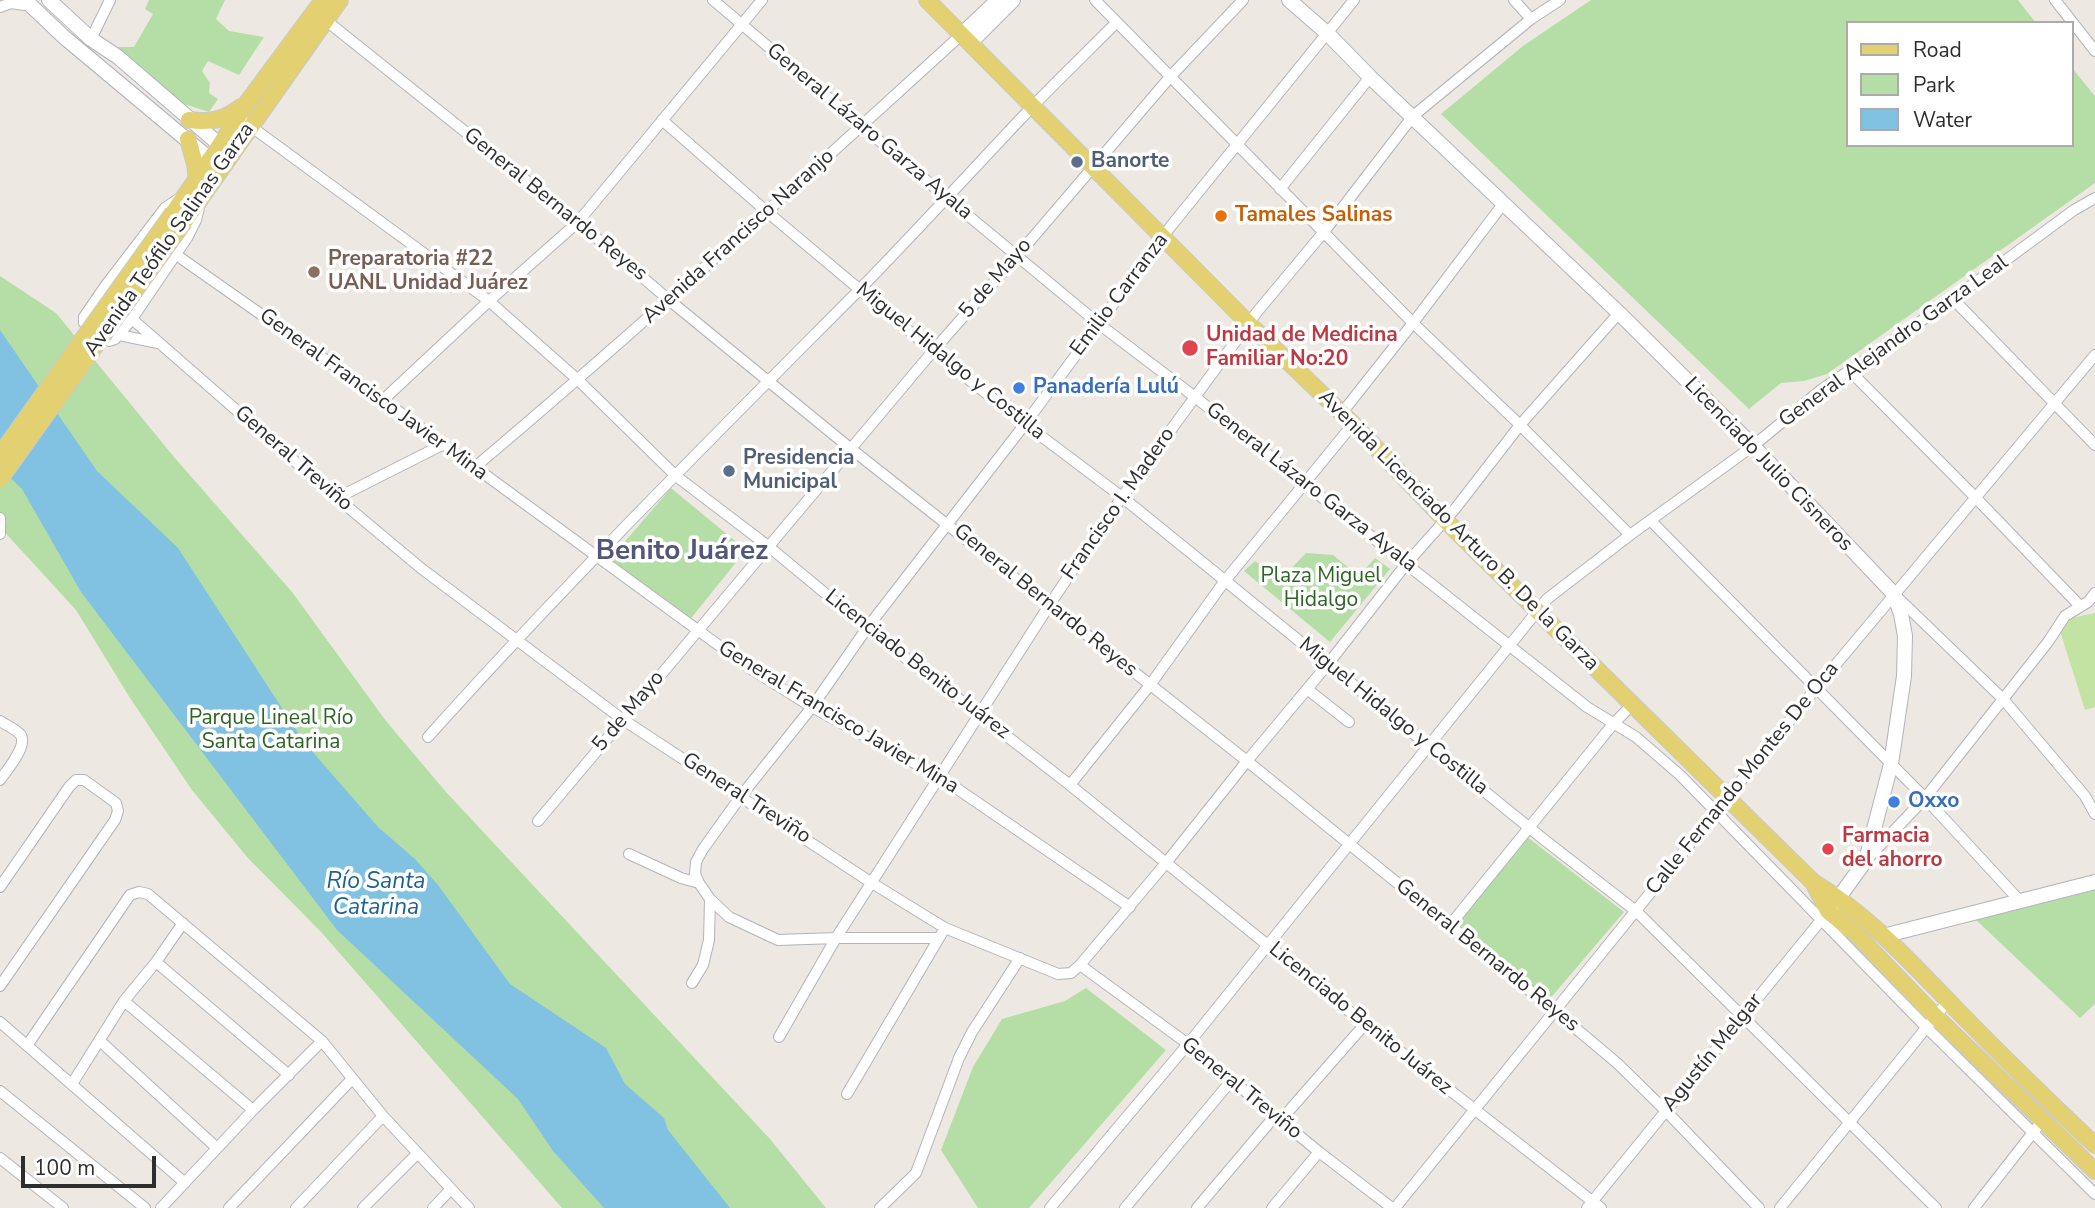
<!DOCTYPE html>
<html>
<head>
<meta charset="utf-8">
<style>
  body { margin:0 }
  #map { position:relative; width:2095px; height:1208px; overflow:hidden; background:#ede9e2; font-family:"Nunito Sans",sans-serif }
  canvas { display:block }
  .legend { position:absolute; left:1846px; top:21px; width:228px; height:126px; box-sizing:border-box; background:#fff; border:2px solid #ababab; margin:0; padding:9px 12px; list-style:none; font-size:21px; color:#2e2e2e }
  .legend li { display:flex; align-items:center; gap:14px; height:35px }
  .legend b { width:35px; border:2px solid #ababab }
  .scale { position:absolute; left:21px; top:1156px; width:135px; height:32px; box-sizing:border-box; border:4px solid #2e2e2e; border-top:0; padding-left:9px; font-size:21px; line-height:24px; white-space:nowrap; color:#2e2e2e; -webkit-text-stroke:5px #fff; paint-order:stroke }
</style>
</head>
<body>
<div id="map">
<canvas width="2095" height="1208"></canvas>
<ul class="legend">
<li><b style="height:9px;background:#e3d171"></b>Road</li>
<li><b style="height:19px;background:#b4dea5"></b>Park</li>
<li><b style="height:19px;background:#81c2e3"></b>Water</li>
</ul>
<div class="scale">100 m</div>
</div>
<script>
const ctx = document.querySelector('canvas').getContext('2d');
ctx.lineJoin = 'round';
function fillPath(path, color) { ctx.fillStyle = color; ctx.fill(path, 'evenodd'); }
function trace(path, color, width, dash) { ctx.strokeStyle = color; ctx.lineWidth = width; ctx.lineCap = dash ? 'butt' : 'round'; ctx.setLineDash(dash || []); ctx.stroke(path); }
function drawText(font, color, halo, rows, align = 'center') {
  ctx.font = font + ' "Nunito Sans",sans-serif'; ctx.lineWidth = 7; ctx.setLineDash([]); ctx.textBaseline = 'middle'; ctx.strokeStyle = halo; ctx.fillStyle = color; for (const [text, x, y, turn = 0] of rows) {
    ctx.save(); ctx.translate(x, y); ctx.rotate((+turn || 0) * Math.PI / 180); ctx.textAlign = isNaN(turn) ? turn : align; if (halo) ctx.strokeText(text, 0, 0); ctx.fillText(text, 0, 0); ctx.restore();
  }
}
const green = new Path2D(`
  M 149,0 L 225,0 L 216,19 L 229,31 L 264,37 L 239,75 L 208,61 L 202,71 L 210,83 L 209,93 L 218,99 L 209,112 L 181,103 L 117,47 L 134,47 L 153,14 L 145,9 Z
  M 1591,0 L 2018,0 L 2036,23 L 1848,23 L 1848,145 L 2072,145 L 2072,68 L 2095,96 L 2095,183 L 1827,374 L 1804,381 L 1781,383 L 1749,409 L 1441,114 L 1523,46 Z
  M 0,276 L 56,313 L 174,457 L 292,592 L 386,721 L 446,792 L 770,1139 L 826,1208 L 562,1208 L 322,933 L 247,857 L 192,790 L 130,698 L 76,610 L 0,527 Z
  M 671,488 L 746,550 L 688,622 L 609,560 Z
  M 1306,553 L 1333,555 L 1359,576 L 1375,558 L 1390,569 L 1330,642 L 1244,571 L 1255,561 L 1281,579 Z
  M 1526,836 L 1624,912 L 1548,1001 L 1457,923 Z
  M 2095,887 L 2095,1004 L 2080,1018 L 1976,920 Z
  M 1086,988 L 1166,1050 L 1029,1208 L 978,1208 L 941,1150 L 973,1067 L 1002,1019 L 1065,1001 Z`);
const pitch = new Path2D(`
  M 2095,613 L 2095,707 L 2085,710 L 2060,631 L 2071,618 Z`);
const water = new Path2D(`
  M 0,330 L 97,471 L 178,548 L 304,742 L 378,827 L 415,859 L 438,885 L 510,984 L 606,1048 L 625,1084 L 664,1118 L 668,1130 L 730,1208 L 604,1208 L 553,1151 L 518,1099 L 337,930 L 81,592 L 22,489 L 0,468 Z`);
const street = new Path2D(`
  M 713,0 L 947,198 L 1099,324 L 1195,397 L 1587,707 L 1636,737 L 1680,775 L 1926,1027 L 2095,1194
  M 1095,0 L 1413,323 L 1520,425 L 1630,535
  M 1514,0 L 1531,19
  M 2055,0 L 2095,51
  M 0,7 L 11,3 L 31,6
  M 323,18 L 578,222 L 669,300 L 850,448 L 1247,761 L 1555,1011 L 1617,1063 L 1666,1111 L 1759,1208
  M 91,39 L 110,0
  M 238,117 L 489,301 L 578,380 L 676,476 L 768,546 L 867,628 L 1070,785 L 1365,1024 L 1601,1208
  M 662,120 L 766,211 L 933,351 L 1025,424 L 1122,497 L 1542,838 L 1636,911 L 1936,1208
  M 1280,189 L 1370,77
  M 183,196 L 165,208 L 106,285 L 84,317 L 84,323 L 109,341 L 115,339 L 132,319 L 187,238 L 196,220 L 200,204
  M 175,254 L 383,400 L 751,669 L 812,707 L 940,777 L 1130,907
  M 1953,299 L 2095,445
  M 132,319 L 337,498 L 422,569 L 622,719 L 872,883 L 945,928 L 1058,974 L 1071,973 L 1080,965 L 1188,1044 L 1319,1152 L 1392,1208
  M 119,335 L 158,343
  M 1850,371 L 1975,497 L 2080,606
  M 383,400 L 489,301 L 578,222 L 762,0
  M 1341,414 L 1413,323 L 1503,204
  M 475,467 C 641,327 801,181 961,35
  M 337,498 L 444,444
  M 0,518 L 0,534
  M 1651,521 L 1925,798 L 2019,900
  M 1896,596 L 2003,699 L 2085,796 L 2095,814
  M 1307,689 L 1349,722
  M 0,721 C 6,725 15,729 20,734 C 29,745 7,770 0,780
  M 428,737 C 566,583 713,437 859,290 C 917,231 973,169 1030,109 C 1058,80 1088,51 1116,23
  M 1070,785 L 1150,685 L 1224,582 L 1353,424
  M 538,821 L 933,351 L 1017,256 L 1170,77 L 1243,0
  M 629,854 L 681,878 L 699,883
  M 1868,858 L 1925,798 L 2048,642 L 2065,616 L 2088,602 L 2095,593
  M 0,887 L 69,787 L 76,780 L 84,780 L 116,803 L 118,811 L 115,820 L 0,986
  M 710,899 L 729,917 L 778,940 L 836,938 L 939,938
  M 1450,925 L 1614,723 L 1632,705
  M 156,962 L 289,1075
  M 1080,965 L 1166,863 L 1247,761 L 1328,664 L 1407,563 L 1455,509 L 1520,425 L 1619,313
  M 692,983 L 703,965 L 709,940 L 710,899 L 699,883 L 695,874 L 696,862 L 703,849 L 741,796 L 812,707 L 867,628 L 1025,424 L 1171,226 L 1354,0
  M 124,1001 L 253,1110
  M 0,1022 L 185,1183
  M 779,1037 L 836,938 L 1050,604 L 1122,497 L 1257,312 L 1323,233 L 1413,116 L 1531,19 L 1560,0
  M 100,1041 L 217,1148
  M 28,1044 L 130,895 L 139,892 L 148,894 L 322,1041 L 383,1116 L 469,1208
  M 72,1084 L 124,1001 L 156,962 L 183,923
  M 0,1091 L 145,1208
  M 847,1094 L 942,933
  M 1280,1121 L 1365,1024
  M 0,1158 L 63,1208
  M 161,1208 L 253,1110 L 322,1041
  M 229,1208 L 352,1079
  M 296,1208 L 383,1116
  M 363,1208 L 417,1154
  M 433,1208 L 450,1190
  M 880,1208 L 916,1173 L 959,1058 L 972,1032 L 1020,958
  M 1050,1208 L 1188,1044 L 1547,599 L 1630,535 L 1753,446 L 1821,390 L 1953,299 L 2074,210 L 2095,198
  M 1125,1208 L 1231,1081
  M 1197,1208 L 1275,1116
  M 1272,1208 L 1319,1152
  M 1395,1208 L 1817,687 L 2095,355
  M 1587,1208 L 1826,914
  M 1780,1208 L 1948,1001
  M 1974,1208 L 2042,1121`);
const secondary = new Path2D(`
  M 25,0 L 64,37 L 211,160
  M 49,0 L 91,39 L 118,57 L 220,145
  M 1289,0 L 1328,34 L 1370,77 L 1619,313 L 1753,446 L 1894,594 L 1901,614 L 1905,636 L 1904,676 L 1891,764 L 1866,860 L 1832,907
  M 961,35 L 998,0
  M 970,43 L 1013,0
  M 1883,936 L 2095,882`);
const primary = new Path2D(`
  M 927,0 L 1249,324 L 1353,424 L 1445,520 L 1813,882 C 1869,915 1912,964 1957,1010 C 2002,1056 2048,1101 2095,1145
  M 189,120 C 210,123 224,120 241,107
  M 188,139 L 195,164 L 197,179
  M 173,213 L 220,145 L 246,104 L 323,0
  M 184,222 L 340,0
  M 1814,884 L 1828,911 L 1855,933 L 1935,1016 L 2095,1171`);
const primaryBridge = new Path2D(`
  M 0,455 L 173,213
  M 0,479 L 184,222`);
const markers = [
  [1077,162,7,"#5c6f8a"],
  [1221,216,7,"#e8710a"],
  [314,272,7,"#8d6e63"],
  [1190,348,9,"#e0444e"],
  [1019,388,7,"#3f7fe0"],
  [729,471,7,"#5c6f8a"],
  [1894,802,7,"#3f7fe0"],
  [1828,849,7,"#e0444e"]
];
const streetNames = [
  ["General Lázaro Garza Ayala",869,132,40],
  ["General Bernardo Reyes",555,205,39],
  ["Avenida Francisco Naranjo",739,237,-42],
  ["Avenida Teófilo Salinas Garza",170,240,-55],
  ["5 de Mayo",996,279,-49],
  ["Emilio Carranza",1120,295,-53],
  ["General Alejandro Garza Leal",1894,342,-36],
  ["Miguel Hidalgo y Costilla",950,362,39],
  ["General Francisco Javier Mina",373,395,36],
  ["General Treviño",293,459,41],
  ["Licenciado Julio Cisneros",1768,465,46],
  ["General Lázaro Garza Ayala",1311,488,38],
  ["Francisco I. Madero",1119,504,-55],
  ["Avenida Licenciado Arturo B. De la Garza",1458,531,45],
  ["General Bernardo Reyes",1045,601,39],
  ["Licenciado Benito Juárez",917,665,38],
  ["5 de Mayo",629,712,-50],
  ["Miguel Hidalgo y Costilla",1393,717,39],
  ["General Francisco Javier Mina",838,718,31],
  ["Calle Fernando Montes De Oca",1743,779,-51],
  ["General Treviño",746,799,33],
  ["General Bernardo Reyes",1487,956,39],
  ["Licenciado Benito Juárez",1360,1019,39],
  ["Agustín Melgar",1713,1053,-51],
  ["General Treviño",1241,1089,39]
];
const serviceNames = [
  ["Banorte",1091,162],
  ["Presidencia",743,459],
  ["Municipal",743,483]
];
const foodNames = [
  ["Tamales Salinas",1235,216]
];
const educationNames = [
  ["Preparatoria #22",328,260],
  ["UANL Unidad Juárez",328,284]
];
const healthNames = [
  ["Unidad de Medicina",1206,336],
  ["Familiar No:20",1206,360],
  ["Farmacia",1842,837],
  ["del ahorro",1842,861]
];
const shopNames = [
  ["Panadería Lulú",1033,388],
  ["Oxxo",1908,802]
];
const parkNames = [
  ["Plaza Miguel",1321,577],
  ["Hidalgo",1321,601],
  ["Parque Lineal Río",271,719],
  ["Santa Catarina",271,743]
];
const waterNames = [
  ["Río Santa",376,882],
  ["Catarina",376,908]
];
const districtNames = [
  ["Benito Juárez",682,552]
];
fillPath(green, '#b4dea5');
fillPath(pitch, '#c3e3a2');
fillPath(water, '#81c2e3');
trace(street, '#b2b3bc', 12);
trace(secondary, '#b2b3bc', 16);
trace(primary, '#c9c9c9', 18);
trace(street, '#fff', 10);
trace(secondary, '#fff', 14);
trace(primary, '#e3d171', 16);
trace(primaryBridge, '#c9c9c9', 18, []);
trace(primaryBridge, '#e3d171', 16);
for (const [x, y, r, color] of markers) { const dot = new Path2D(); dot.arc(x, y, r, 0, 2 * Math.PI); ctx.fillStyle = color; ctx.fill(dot); trace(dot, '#fff', 2.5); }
drawText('21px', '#2e2e2e', '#fff', streetNames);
drawText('bold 21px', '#4e5e75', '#fff', serviceNames, 'left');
drawText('bold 21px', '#c56008', '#fff', foodNames, 'left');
drawText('bold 21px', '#785e54', '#fff', educationNames, 'left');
drawText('bold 21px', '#be3a42', '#fff', healthNames, 'left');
drawText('bold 21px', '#366cbe', '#fff', shopNames, 'left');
drawText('21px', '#2c6523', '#fff', parkNames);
drawText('italic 23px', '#1c6293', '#fff', waterNames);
drawText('bold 28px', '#52567a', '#fff', districtNames);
</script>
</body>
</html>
